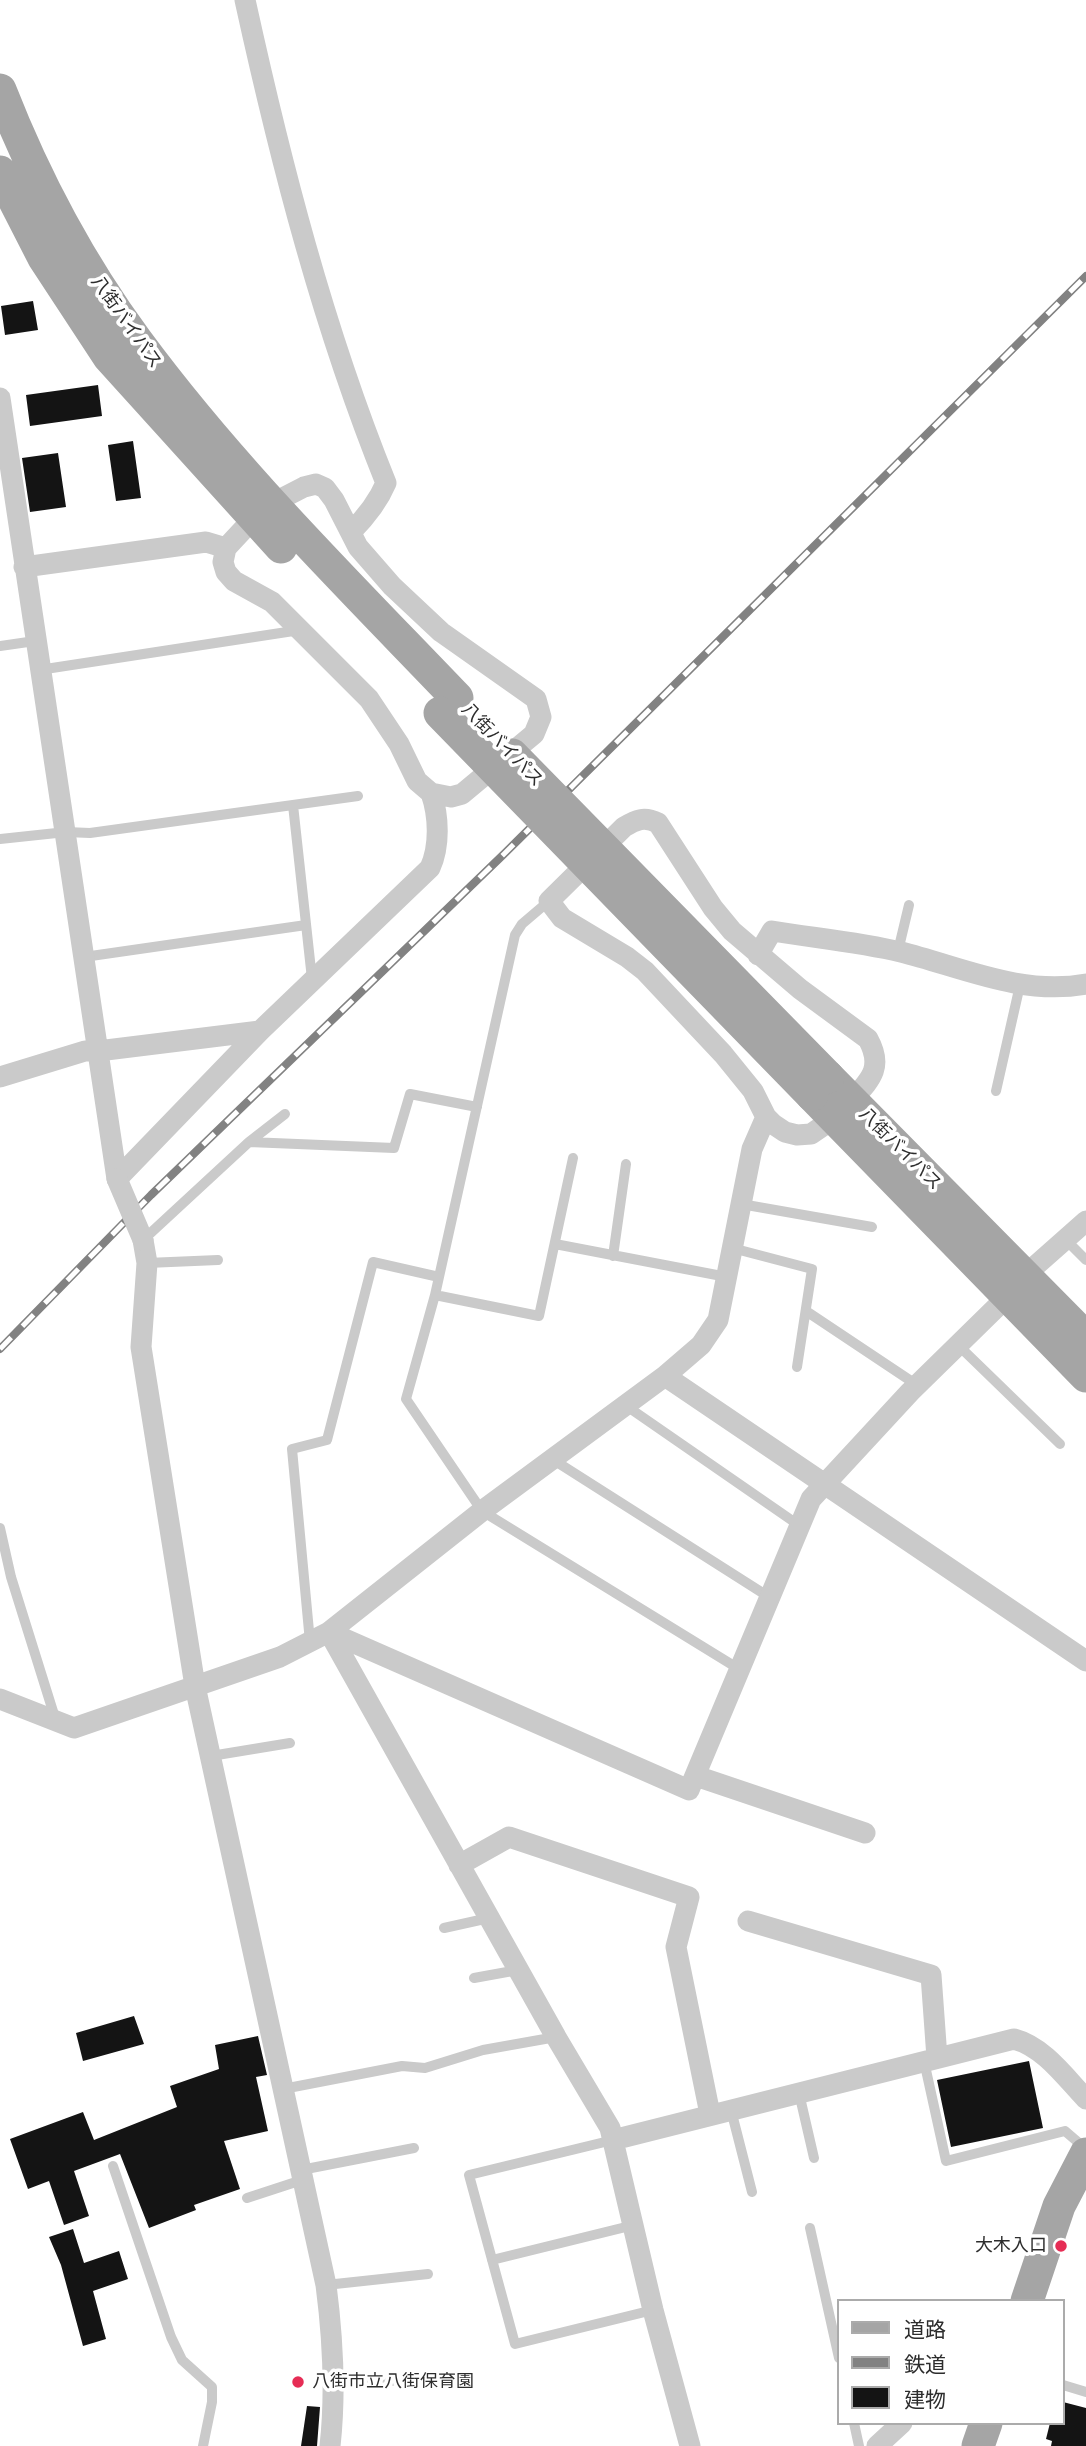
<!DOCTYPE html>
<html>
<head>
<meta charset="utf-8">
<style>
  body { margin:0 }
  #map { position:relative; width:1086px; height:2446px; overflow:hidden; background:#fff; font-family:"Open Sans","Noto Sans JP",sans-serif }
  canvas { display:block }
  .legend { position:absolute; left:837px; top:2299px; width:228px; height:126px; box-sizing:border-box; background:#fff; border:2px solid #ababab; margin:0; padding:9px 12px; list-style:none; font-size:21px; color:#2d2d2d }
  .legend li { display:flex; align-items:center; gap:14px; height:35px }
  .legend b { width:35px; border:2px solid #ababab }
</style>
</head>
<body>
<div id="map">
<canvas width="1086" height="2446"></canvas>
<ul class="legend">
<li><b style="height:9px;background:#a5a5a5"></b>道路</li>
<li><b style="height:9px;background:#828282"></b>鉄道</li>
<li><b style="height:19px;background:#141414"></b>建物</li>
</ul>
</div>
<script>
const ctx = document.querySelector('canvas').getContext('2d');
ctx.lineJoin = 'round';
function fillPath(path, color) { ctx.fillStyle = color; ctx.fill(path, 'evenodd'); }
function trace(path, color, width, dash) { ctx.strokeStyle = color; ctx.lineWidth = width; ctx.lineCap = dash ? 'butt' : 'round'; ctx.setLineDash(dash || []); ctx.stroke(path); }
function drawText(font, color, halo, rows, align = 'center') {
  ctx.font = font + ' "Open Sans","Noto Sans JP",sans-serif'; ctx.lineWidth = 7; ctx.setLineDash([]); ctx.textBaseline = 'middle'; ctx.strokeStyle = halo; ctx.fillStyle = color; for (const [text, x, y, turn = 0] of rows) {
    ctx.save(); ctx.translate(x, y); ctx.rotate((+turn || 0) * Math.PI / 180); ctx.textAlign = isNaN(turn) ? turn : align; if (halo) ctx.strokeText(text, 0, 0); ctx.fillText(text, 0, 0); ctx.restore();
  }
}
const building = new Path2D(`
  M 33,301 L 38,330 L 5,335 L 1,306 Z
  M 98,385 L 102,416 L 30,426 L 26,395 Z
  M 133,441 L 141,498 L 116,501 L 108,445 Z
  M 58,453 L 66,507 L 30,512 L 22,458 Z
  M 134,2016 L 144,2044 L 83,2061 L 76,2033 Z
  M 258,2036 L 267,2075 L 256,2077 L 268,2131 L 224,2141 L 240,2189 L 194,2205 L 196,2210 L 149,2228 L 120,2154 L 74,2171 L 89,2216 L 64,2225 L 49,2181 L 28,2189 L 10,2139 L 83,2112 L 94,2140 L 177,2107 L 170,2086 L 219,2069 L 215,2045 Z
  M 1029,2061 L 1043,2128 L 951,2147 L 937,2080 Z
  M 73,2229 L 84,2263 L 119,2251 L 128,2279 L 93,2291 L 106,2339 L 83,2346 L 61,2265 L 49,2237 Z
  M 1063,2402 L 1086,2408 L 1086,2446 L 1051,2446 L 1052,2441 L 1046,2439 L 1050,2423 L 1063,2423 Z
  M 307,2406 L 320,2407 L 317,2446 L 301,2446 Z`);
const service = new Path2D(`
  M 0,646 L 35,641
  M 39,670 L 300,630
  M 293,805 L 312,979
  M 0,839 L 66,832 L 90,833 L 358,796
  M 549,901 L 522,924 L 515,935 L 435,1295 L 406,1399 L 482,1511 L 739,1669
  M 898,951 L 909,905
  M 84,957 L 306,925
  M 996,1091 L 1020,985
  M 249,1142 L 394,1148 L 410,1094 L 477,1107
  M 741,1204 L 872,1227
  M 143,1240 L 249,1142 L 285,1114
  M 1066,1240 L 1086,1260
  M 555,1244 L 727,1277
  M 732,1248 L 812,1269 L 797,1367
  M 613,1256 L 626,1164
  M 147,1263 L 218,1260
  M 435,1295 L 539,1316 L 573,1158
  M 806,1311 L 917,1385
  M 959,1346 L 1060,1444
  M 625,1405 L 800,1526
  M 552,1459 L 769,1597
  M 0,1528 L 11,1577 L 56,1721
  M 310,1642 L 292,1449 L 327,1440 L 373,1262 L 439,1277
  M 211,1756 L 290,1743
  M 444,1928 L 489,1918
  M 474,1978 L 518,1970
  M 926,2070 L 946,2161 L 1065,2131 L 1086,2149
  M 283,2089 L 402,2066 L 425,2068 L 483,2050 L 556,2037
  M 799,2093 L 814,2158
  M 731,2110 L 752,2192
  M 613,2140 L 469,2175 L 515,2344 L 653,2310
  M 113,2166 L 171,2337 L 182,2360 L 212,2387 L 212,2402 L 203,2446
  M 301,2170 L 414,2148
  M 247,2198 L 302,2180
  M 810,2228 L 839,2358
  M 492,2260 L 634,2225
  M 326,2285 L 428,2274
  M 333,2379 L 443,2382
  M 1063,2385 L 1086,2392
  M 854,2423 L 859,2446`);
const minor = new Path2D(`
  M 245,0 C 281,164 323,327 386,483 C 378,502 366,517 351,532
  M 0,398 L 117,1179
  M 253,519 L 226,548 L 223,562 L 226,572 L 234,581 L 272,602 L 369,699 L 399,744 L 417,781 L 431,793 L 451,797 L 462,794 L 534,734 L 541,717 L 536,699 L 441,632 L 392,586 L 358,547 L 334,500 L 325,488 L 316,484 L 304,487 L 271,504
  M 24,567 L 206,542 L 226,548
  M 758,955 L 772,931 C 815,938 859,942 901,952 C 961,967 1022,996 1086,984
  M 0,1077 L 85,1051 L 98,1051 L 260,1031
  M 833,1119 L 811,1134 L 797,1135 L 785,1132 L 773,1124 L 766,1117 L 753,1091 L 723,1054 L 645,971 L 627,957 L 562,918 L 549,901 L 624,827 C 636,820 644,816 658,823 L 713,908 L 732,931 L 800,989 L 868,1039 C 884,1068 870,1080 851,1101
  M 117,1179 L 260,1031 L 430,868 C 440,846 439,816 431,793
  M 143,1240 L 147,1263 L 141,1347 L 195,1686 L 326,2285 C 333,2339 336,2392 330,2446
  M 1025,1275 L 1086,1221
  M 665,1376 L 1086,1661
  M 329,1632 L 689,1790 L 811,1499 L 910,1392 L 1009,1295
  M 329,1632 L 556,2037 L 610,2128 L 653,2310 L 690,2446
  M 0,1699 L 74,1728 L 280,1657 L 329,1632 L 482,1511 L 665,1376 L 701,1345 L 718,1320 L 752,1149 L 766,1117
  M 696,1776 L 865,1833
  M 459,1865 L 509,1837 L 689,1897 L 676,1947 L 710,2114
  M 748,1921 L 931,1975 L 937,2058
  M 613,2140 L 1014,2039 C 1044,2047 1065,2077 1086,2099
  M 877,2446 L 902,2423`);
const primary = new Path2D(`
  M 0,90 C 34,177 80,264 136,340 C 231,469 346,582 457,698
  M 0,172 L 44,258 L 109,357 L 281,547
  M 828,1077 L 1086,1338
  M 812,1095 L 1086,1376
  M 1027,2301 L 1059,2206 L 1086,2154
  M 978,2446 L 986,2423`);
const rail = new Path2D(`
  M 0,1349 L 151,1195 L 504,854 L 1086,276`);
const minorBridge = new Path2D(`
  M 117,1179 L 143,1240`);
const primaryBridge = new Path2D(`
  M 440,713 L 812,1095
  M 512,755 L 828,1077`);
const markers = [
  [1061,2246,7,"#e62d55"],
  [298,2382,7,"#e62d55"]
];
const streetNames = [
  ["八街バイパス",126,322,55],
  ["八街バイパス",502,745,46],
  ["八街バイパス",900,1149,45]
];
const poiNames = [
  ["大木入口",1047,2246],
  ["八街市立八街保育園",312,2382,"left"]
];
fillPath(building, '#141414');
trace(service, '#cacaca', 10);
trace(minor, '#cacaca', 21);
trace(primary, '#a5a5a5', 33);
trace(rail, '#828282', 8);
trace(rail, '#fff', 5, [16]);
trace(minorBridge, '#cacaca', 21);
trace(primaryBridge, '#a5a5a5', 33);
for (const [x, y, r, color] of markers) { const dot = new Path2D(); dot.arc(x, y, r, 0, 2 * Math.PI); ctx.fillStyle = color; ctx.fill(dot); trace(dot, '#fff', 2.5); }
drawText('18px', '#2d2d2d', '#fff', streetNames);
drawText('18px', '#2d2d2d', '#fff', poiNames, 'right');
</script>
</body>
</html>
